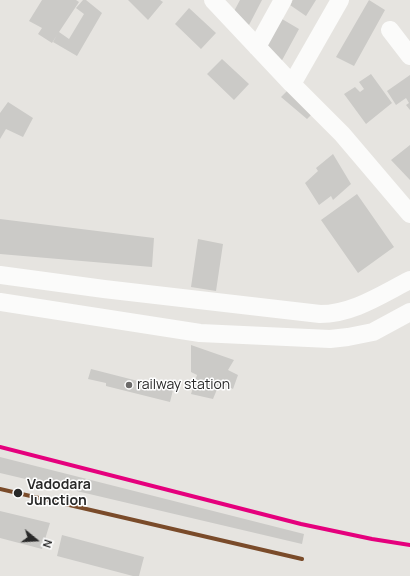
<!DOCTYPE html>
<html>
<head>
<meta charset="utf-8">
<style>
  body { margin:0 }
  #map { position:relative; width:410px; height:576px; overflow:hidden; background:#e6e4e0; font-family:Manrope,sans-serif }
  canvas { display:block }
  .north { position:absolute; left:16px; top:520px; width:40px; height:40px; -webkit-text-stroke:3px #fff; paint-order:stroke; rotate:108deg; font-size:11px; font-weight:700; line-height:16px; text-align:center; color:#292929 }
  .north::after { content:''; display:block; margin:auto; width:14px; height:18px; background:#292929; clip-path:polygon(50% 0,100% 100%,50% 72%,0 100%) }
</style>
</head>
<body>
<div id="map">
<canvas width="410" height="576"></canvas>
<div class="north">N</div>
</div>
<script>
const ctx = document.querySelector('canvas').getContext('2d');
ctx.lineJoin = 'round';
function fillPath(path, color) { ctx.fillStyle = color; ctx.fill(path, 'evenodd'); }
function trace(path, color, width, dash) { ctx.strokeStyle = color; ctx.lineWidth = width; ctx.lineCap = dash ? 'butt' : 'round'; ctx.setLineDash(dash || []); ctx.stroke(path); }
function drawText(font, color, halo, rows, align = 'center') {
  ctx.font = font + ' Manrope,sans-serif'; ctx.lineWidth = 3; ctx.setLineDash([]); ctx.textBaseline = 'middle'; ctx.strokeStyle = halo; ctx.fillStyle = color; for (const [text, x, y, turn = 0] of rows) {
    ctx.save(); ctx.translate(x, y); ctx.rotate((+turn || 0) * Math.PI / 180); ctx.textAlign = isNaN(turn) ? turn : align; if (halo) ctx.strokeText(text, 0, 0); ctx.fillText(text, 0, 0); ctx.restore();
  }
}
const building = new Path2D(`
  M 42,0 L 76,0 L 79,2 L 59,32 L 69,39 L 84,14 L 76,8 L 83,0 L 86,0 L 102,13 L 77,56 L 53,42 L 57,35 L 52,43 L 38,34 L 42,28 L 29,21 Z
  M 128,0 L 160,0 L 163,2 L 148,20 Z
  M 240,0 L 262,0 L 249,25 L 232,15 Z
  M 293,0 L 316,0 L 306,16 L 290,5 Z
  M 369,0 L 385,10 L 354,66 L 336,57 Z
  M 189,8 L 216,33 L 201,49 L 175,24 Z
  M 282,19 L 299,29 L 280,64 L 263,51 Z
  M 222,59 L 249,84 L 234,100 L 207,74 Z
  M 371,74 L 392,103 L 366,124 L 344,94 L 355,87 L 360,92 L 364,89 L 359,82 Z
  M 410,75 L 410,110 L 406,105 L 409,103 L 406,98 L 396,105 L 387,91 Z
  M 296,82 L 321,105 L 307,119 L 281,97 Z
  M 8,102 L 33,118 L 23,137 L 6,129 L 0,139 L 0,113 Z
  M 410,145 L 410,180 L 391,160 Z
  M 333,154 L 351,184 L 333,200 L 331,196 L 319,205 L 305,183 L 318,171 L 316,168 Z
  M 357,194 L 394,247 L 358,273 L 321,220 Z
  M 0,219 L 154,238 L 152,267 L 0,254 Z
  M 198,239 L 223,244 L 216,291 L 191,287 Z
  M 191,345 L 234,360 L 228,370 L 238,375 L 233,389 L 220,382 L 213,399 L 191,394 L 197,375 L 191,372 Z
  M 91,369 L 173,390 L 170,402 L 106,386 L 106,383 L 88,379 Z
  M 0,457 L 304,534 L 302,544 L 0,473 Z
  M 0,511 L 50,523 L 42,549 L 0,538 Z
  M 62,535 L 144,557 L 139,576 L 133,576 L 57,556 Z`);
const minor = new Path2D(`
  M 213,0 L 292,84 L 342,134 L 410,214
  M 390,30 L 410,56
  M 257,47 L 283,0
  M 292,84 L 340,0
  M 0,275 L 104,289 L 320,314 C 353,314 382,294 410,280
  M 0,302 L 200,333 L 330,339 L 348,337 L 373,332 L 410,312`);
const rail1 = new Path2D(`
  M 0,447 L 301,524 L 372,539 L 410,545`);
const rail2 = new Path2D(`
  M 0,489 L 302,559`);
const markers = [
  [129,385,4,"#6b6a69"],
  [18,493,5,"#292929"]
];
const poiNames = [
  ["railway station",137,385]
];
const stopNames = [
  ["Vadodara",27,485],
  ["Junction",27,501]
];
fillPath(building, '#cbcac7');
trace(minor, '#fbfbfa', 18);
trace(rail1, '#e5007d', 4);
trace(rail2, '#7a4b2a', 4);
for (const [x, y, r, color] of markers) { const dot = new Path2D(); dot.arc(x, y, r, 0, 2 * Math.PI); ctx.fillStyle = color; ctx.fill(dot); trace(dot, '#fff', 1.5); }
drawText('14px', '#292929', '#fff', poiNames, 'left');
drawText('bold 14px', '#292929', '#fff', stopNames, 'left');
</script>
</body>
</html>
